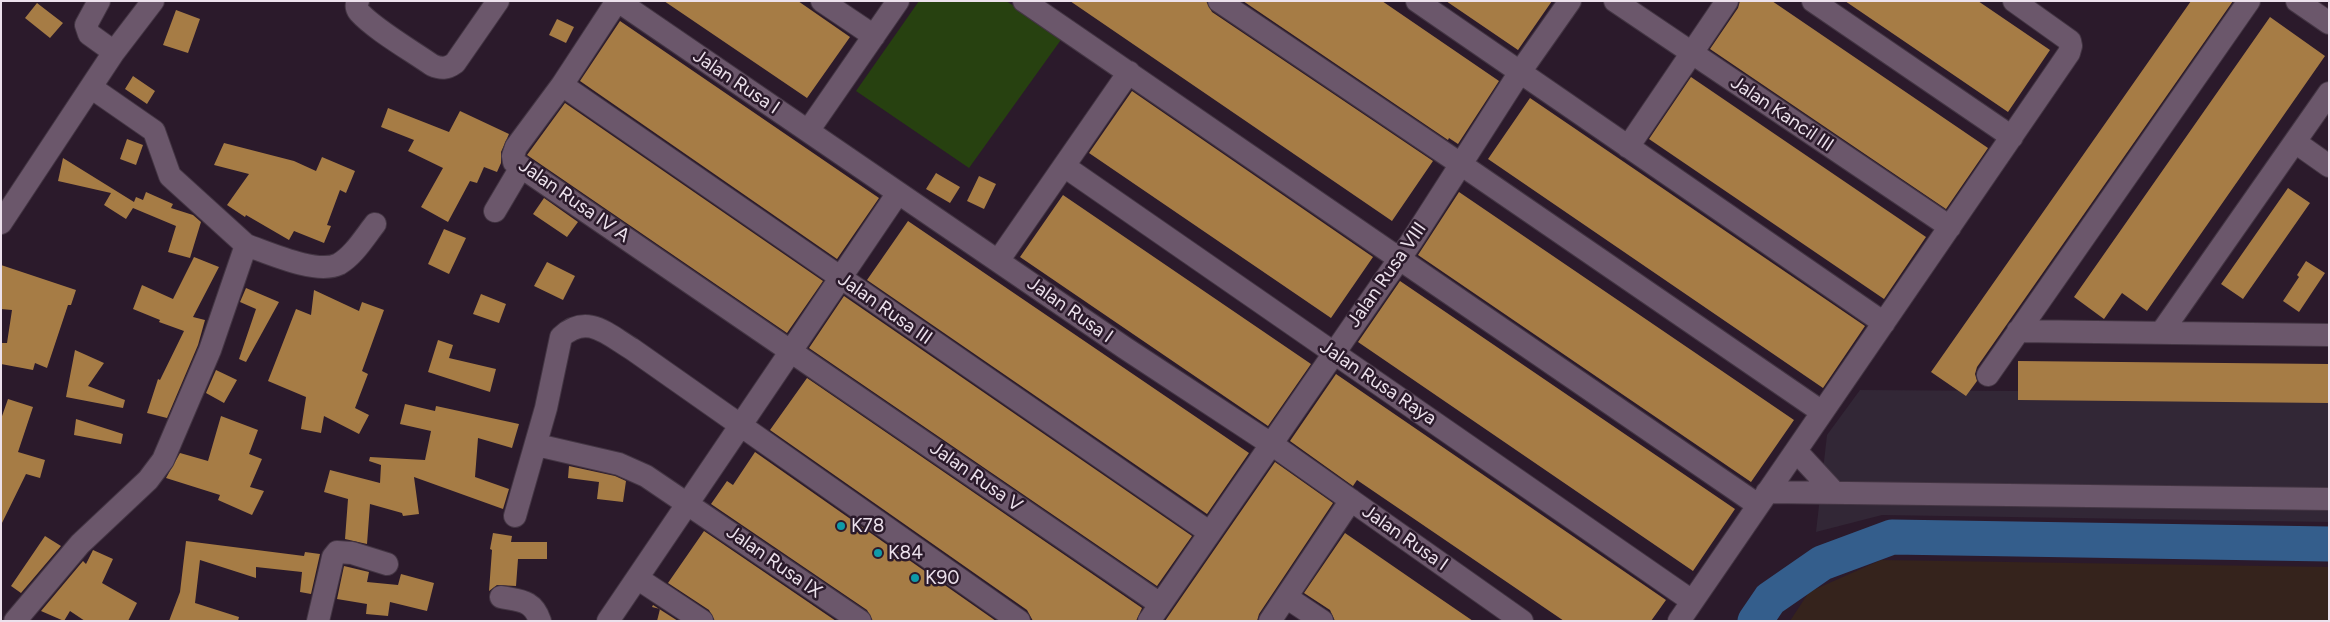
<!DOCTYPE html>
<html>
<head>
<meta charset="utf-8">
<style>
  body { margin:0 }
  #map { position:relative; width:2330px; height:622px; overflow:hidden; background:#2b1a2b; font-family:Figtree,sans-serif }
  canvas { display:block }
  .frame { position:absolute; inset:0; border:2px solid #ece1ec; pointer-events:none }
</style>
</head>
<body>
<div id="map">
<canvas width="2330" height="622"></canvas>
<div class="frame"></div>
</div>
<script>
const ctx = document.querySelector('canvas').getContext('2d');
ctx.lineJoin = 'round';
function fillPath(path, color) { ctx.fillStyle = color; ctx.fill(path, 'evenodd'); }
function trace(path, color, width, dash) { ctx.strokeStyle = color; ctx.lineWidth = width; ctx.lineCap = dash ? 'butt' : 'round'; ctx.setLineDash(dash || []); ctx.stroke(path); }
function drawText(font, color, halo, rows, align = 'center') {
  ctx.font = font + ' Figtree,sans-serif'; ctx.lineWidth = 5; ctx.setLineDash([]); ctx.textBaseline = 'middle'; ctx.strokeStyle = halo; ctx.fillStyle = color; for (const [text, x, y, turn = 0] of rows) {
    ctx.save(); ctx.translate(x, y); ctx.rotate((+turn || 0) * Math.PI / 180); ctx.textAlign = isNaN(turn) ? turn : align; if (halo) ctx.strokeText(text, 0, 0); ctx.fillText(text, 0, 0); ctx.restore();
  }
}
const commercial = new Path2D(`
  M 1860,390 L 2329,393 L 2329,522 L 1882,515 L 1816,532 L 1827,435 Z`);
const industrial = new Path2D(`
  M 1881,560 L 2329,567 L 2329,621 L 1790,621 L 1809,592 Z`);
const green = new Path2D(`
  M 919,1 L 1006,1 L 1063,37 L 969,168 L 856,91 Z`);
const river = new Path2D(`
  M 1755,621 L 1770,599 L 1822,563 L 1892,537 L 2329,544`);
const building = new Path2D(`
  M 664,1 L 798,1 L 850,37 L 807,98 Z
  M 1070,1 L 1206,1 L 1212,12 L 1433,161 L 1392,221 Z
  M 1243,1 L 1382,1 L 1499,81 L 1458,144 L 1449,138 L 1448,140 Z
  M 1446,1 L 1552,1 L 1518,50 Z
  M 1740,1 L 1772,1 L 1988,148 L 1946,209 L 1710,49 L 1738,8 Z
  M 1845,1 L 1978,1 L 2050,50 L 2008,112 Z
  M 2191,1 L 2233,1 L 1977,367 L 1975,374 L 1977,381 L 1966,396 L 1931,372 Z
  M 37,3 L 63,23 L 50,38 L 25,18 Z
  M 176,10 L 200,19 L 188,53 L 163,45 Z
  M 2270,17 L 2325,56 L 2147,311 L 2122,293 L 2104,319 L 2074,297 Z
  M 557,19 L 574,27 L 566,43 L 549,35 Z
  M 620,21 L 879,198 L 837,259 L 580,81 Z
  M 133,76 L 155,91 L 147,104 L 125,89 Z
  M 1691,77 L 1926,237 L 1884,299 L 1649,139 Z
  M 1132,91 L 1373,257 L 1331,318 L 1089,153 Z
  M 1530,98 L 1865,326 L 1823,388 L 1488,159 Z
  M 565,103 L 823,281 L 787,333 L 527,155 Z
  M 388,108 L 449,132 L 460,111 L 509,134 L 501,152 L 501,163 L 497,172 L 484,167 L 477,183 L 470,181 L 448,222 L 421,207 L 443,168 L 408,151 L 414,140 L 381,127 Z
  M 127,139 L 143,145 L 136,165 L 120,159 Z
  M 224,143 L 294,161 L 316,171 L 322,157 L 355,171 L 346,193 L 340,190 L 327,225 L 331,226 L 324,243 L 294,231 L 289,240 L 246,215 L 245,217 L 227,205 L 249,174 L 214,165 Z
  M 63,158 L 134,202 L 136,197 L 143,200 L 146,192 L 173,204 L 171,208 L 193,215 L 201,222 L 190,258 L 168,252 L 176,226 L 133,208 L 126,219 L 104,205 L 111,193 L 58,181 Z
  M 936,173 L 960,187 L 950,203 L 926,189 Z
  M 979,176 L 996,184 L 984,209 L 967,201 Z
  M 2288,188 L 2310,203 L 2243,299 L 2221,284 Z
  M 1459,192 L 1794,420 L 1751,482 L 1418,255 Z
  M 1063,195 L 1311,364 L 1268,426 L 1020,257 Z
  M 544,198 L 578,222 L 567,237 L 533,214 Z
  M 908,221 L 1249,453 L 1207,514 L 867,280 Z
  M 444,229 L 466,238 L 449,274 L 428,264 Z
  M 194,257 L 219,267 L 193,317 L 205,320 L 198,345 L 167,418 L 147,413 L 158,379 L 160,380 L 184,331 L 159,322 L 160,320 L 133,309 L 142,285 L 173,299 Z
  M 2306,261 L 2325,273 L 2299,312 L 2283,301 L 2299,277 L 2297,275 Z
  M 547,262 L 575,276 L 563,300 L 534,286 Z
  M 1,265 L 76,290 L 71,305 L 68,305 L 47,368 L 35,363 L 33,370 L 1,364 L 1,343 L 7,343 L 12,310 L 1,309 Z
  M 1400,281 L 1735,509 L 1693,571 L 1358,342 Z
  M 246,288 L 279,302 L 246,362 L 239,359 L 256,309 L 240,302 Z
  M 314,290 L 359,311 L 362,302 L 384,310 L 362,371 L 368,374 L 355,408 L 369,415 L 359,434 L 324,416 L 321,433 L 301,429 L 306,397 L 268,381 L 296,309 L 311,315 Z
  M 481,294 L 506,304 L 499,323 L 473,314 Z
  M 844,296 L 1192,536 L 1157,586 L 809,348 Z
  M 438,340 L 453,345 L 449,358 L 496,369 L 490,392 L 428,372 Z
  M 75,350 L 104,363 L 88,386 L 125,400 L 123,408 L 66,397 Z
  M 2018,361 L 2329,364 L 2329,403 L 2018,400 Z
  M 216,370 L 237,380 L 224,403 L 206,393 Z
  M 1336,374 L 1666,600 L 1651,621 L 1564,621 L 1357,480 L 1353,486 L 1290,441 Z
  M 807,378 L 1142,608 L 1136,621 L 1033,621 L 1027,610 L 770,430 Z
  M 8,399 L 33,407 L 18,452 L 45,460 L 40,478 L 26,474 L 1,525 L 1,419 Z
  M 405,404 L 435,411 L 436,406 L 519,424 L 512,448 L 478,438 L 475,477 L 509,489 L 503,509 L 414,477 L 419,514 L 403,516 L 402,513 L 370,504 L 367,544 L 345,539 L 348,499 L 324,492 L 330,470 L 380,483 L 381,465 L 369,461 L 370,457 L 425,460 L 431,431 L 400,424 Z
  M 221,416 L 258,430 L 249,454 L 262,459 L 250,487 L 264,491 L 252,515 L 218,500 L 220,495 L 166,478 L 180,453 L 208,461 Z
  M 76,419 L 123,434 L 121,444 L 74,435 Z
  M 755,452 L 996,621 L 873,621 L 867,610 L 711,504 L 727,481 L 733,485 Z
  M 1275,462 L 1333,503 L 1259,614 L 1257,621 L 1165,621 Z
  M 569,466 L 615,476 L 626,481 L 623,502 L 597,499 L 599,482 L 568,478 Z
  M 704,531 L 836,621 L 715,621 L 709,610 L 668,583 Z
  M 493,533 L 512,536 L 511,542 L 547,542 L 547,559 L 518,559 L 516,586 L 497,585 L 489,591 L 492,550 L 490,549 Z
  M 1345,533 L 1419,584 L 1473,621 L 1335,621 L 1330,610 L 1304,593 Z
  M 45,536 L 61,546 L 21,593 L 11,586 Z
  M 186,541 L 304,556 L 305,552 L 320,554 L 311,594 L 300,592 L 302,572 L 256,567 L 256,578 L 200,560 L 195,603 L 239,617 L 238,621 L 169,621 L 180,592 Z
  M 93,550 L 113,559 L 102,583 L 137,603 L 128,621 L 85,621 L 70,611 L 64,621 L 41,611 L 83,561 L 86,564 Z
  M 344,566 L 369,572 L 367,582 L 398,585 L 401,574 L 434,583 L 427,611 L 390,602 L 388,616 L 366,614 L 367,604 L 337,599 Z
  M 653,605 L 678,621 L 657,621 L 660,609 L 652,607 Z`);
const minor = new Path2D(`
  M 99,1 L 86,25 L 89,34 L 114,52
  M 358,1 C 356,5 356,8 359,12 C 374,29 412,51 432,65 C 441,69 447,69 455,63 L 498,1
  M 617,1 L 562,85 L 516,147 L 513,156 L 514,162 L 1160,604
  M 618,1 L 1125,348 L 1280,450 L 1522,621
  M 822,1 L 874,36
  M 1024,1 L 1758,505
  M 1219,1 L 1462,165 L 1822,412
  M 1417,1 L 1884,323
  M 1615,1 L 1950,227
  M 1813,1 L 2012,137
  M 2297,1 L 2329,23
  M 562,85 L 1209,532
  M 808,131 L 898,1
  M 2295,142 L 2329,166
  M 1628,147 L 1727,1
  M 1064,166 L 1692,601
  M 495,211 L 521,167
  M 1,223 L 114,52 L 153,1
  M 246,245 C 269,253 317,275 339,264 C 354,255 364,238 375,224
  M 998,261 L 1129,72
  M 2018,331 L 2329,335
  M 2161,333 L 2329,93
  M 1988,375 L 2249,1
  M 537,445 L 619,464 L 646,476 L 860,621
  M 1796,451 L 1834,492
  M 1767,492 L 2329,499
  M 515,516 L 546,408 L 561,337 C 587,313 607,334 632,349 L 1019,621
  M 637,578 L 702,621
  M 501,597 C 521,601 533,600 540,621
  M 1286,597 L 1322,621
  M 15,621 L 80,544 L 148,480 L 163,460 L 210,350 L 246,245 L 170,176 L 154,131 L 92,88
  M 318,621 L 333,557 L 337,552 L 352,553 L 387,564
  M 608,621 L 898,193
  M 1149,621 L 1411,242 L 1520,72 L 1570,1
  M 1270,621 L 1351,500
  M 1679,621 L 2069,53 L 2071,46 L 2070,41 L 2014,1`);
const markers = [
  [841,526,5,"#0f9aa8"],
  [878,553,5,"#0f9aa8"],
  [915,578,5,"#0f9aa8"]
];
const streetNames = [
  ["Jalan Rusa I",736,82,34],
  ["Jalan Kancil III",1782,114,34],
  ["Jalan Rusa IV A",574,201,35],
  ["Jalan Rusa VIII",1387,275,-55],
  ["Jalan Rusa III",885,309,35],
  ["Jalan Rusa I",1070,310,35],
  ["Jalan Rusa Raya",1378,383,34],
  ["Jalan Rusa V",976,477,35],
  ["Jalan Rusa I",1405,538,35],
  ["Jalan Rusa IX",774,562,35]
];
const poiNames = [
  ["K78",851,526],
  ["K84",888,553],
  ["K90",925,578]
];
fillPath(commercial, '#322736');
fillPath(industrial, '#35231c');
fillPath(green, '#274110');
trace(river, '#345e8c', 35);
fillPath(building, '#a67c45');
trace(minor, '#433543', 24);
trace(minor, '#6b576b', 22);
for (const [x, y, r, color] of markers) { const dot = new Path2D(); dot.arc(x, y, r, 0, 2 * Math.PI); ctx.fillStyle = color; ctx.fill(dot); trace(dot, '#2b1a2b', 2); }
drawText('19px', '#ece1ec', '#2b1a2b', streetNames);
drawText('19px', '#ece1ec', '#2b1a2b', poiNames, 'left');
</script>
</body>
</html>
